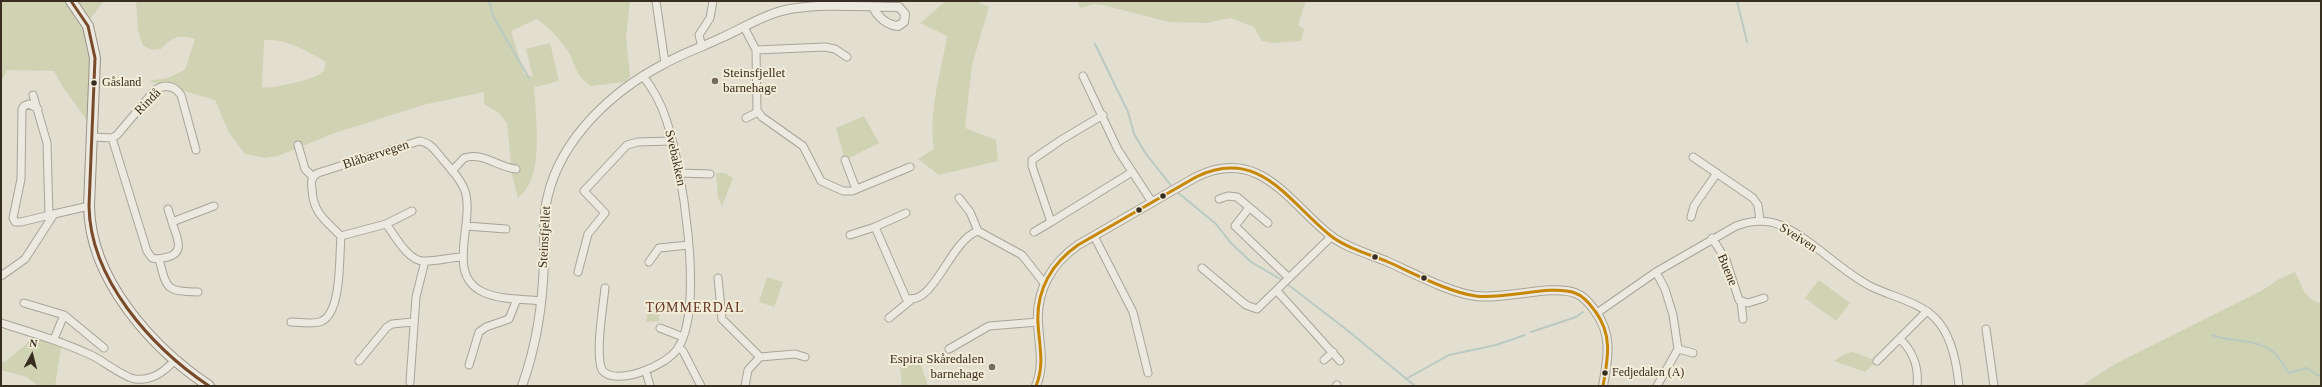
<!DOCTYPE html>
<html>
<head>
<meta charset="utf-8">
<style>
  body { margin:0 }
  #map { position:relative; width:2322px; height:387px; overflow:hidden; background:#e3dfd0; font-family:Georgia,serif }
  canvas { display:block }
  .frame { position:absolute; inset:0; border:2px solid #372d21; pointer-events:none }
  .north { position:absolute; left:12px; top:335px; width:40px; height:40px; -webkit-text-stroke:3px #f3edd7; paint-order:stroke; rotate:7deg; font-size:11px; font-weight:700; line-height:16px; text-align:center; color:#372d21 }
  .north::after { content:''; display:block; margin:auto; width:14px; height:18px; background:#372d21; clip-path:polygon(50% 0,100% 100%,50% 72%,0 100%) }
</style>
</head>
<body>
<div id="map">
<canvas width="2322" height="387"></canvas>
<div class="frame"></div>
<div class="north">N</div>
</div>
<script>
const ctx = document.querySelector('canvas').getContext('2d');
ctx.lineJoin = 'round';
function fillPath(path, color) { ctx.fillStyle = color; ctx.fill(path, 'evenodd'); }
function trace(path, color, width, dash) { ctx.strokeStyle = color; ctx.lineWidth = width; ctx.lineCap = dash ? 'butt' : 'round'; ctx.setLineDash(dash || []); ctx.stroke(path); }
function drawText(font, color, halo, rows, align = 'center') {
  ctx.font = font + ' Georgia,serif'; ctx.lineWidth = 4; ctx.setLineDash([]); ctx.textBaseline = 'middle'; ctx.strokeStyle = halo; ctx.fillStyle = color; for (const [text, x, y, turn = 0] of rows) {
    ctx.save(); ctx.translate(x, y); ctx.rotate((+turn || 0) * Math.PI / 180); ctx.textAlign = isNaN(turn) ? turn : align; if (halo) ctx.strokeText(text, 0, 0); ctx.fillText(text, 0, 0); ctx.restore();
  }
}
const green = new Path2D(`
  M 1,1 L 104,1 L 90,19 L 90,124 L 64,89 L 54,71 L 7,70 L 1,82 Z
  M 136,1 L 630,1 L 626,37 L 630,76 L 626,82 L 591,86 C 572,72 578,67 567,50 C 560,39 548,27 537,19 L 511,31 L 524,74 L 533,77 L 526,49 L 550,43 L 559,81 L 535,87 L 534,83 C 535,114 546,178 518,198 L 512,175 L 507,123 L 499,113 L 484,104 L 484,92 L 423,105 L 332,134 L 278,156 L 265,158 L 245,154 L 229,133 L 215,100 L 149,81 L 167,78 L 185,70 L 195,39 C 179,34 172,37 161,49 L 152,50 L 143,46 L 138,31 ZM 264,40 C 288,39 305,50 326,62 C 325,67 325,70 321,73 C 315,79 269,90 262,87 Z
  M 946,1 L 976,1 L 989,7 L 972,65 L 965,128 L 996,140 L 998,161 L 939,175 L 918,159 L 934,149 C 928,112 941,72 947,36 L 920,23 Z
  M 1077,1 L 1306,1 L 1298,25 L 1304,29 L 1301,41 L 1272,43 L 1262,41 L 1254,27 L 1230,18 L 1206,23 L 1169,22 L 1103,5 L 1094,4 L 1080,8 Z
  M 864,116 L 879,143 L 845,160 L 836,128 Z
  M 716,173 L 725,173 L 733,178 L 722,206 L 718,198 Z
  M 2295,272 C 2302,285 2304,300 2321,303 L 2321,386 L 2081,386 L 2115,364 L 2263,290 L 2279,279 Z
  M 767,277 L 783,282 L 774,307 L 759,302 Z
  M 1819,280 L 1850,303 L 1836,321 L 1805,298 Z
  M 649,304 L 659,305 L 659,321 L 646,322 Z
  M 38,334 L 59,340 L 63,336 L 55,386 L 38,386 L 27,377 L 1,370 L 1,361 L 5,362 Z
  M 1853,352 L 1877,361 L 1865,372 L 1834,361 L 1845,354 Z
  M 920,362 L 928,386 L 902,386 L 900,367 Z`);
const stream = new Path2D(`
  M 489,1 L 494,18 L 529,78
  M 1737,1 L 1747,42
  M 1095,44 L 1128,112 L 1134,134 L 1146,154 L 1173,188
  M 1176,191 L 1216,224 L 1231,243 L 1251,262 L 1282,280 L 1347,330 L 1415,386
  M 1531,332 L 1576,317 L 1583,312
  M 2212,335 C 2230,342 2254,339 2271,350 C 2278,355 2284,366 2289,373 L 2306,368 L 2321,377
  M 1406,379 L 1449,355 L 1496,345 L 1525,335`);
const minor = new Path2D(`
  M 656,1 L 665,63
  M 744,27 L 756,50 L 757,110 L 762,117 L 803,146 L 821,181 L 843,191 L 852,191 L 910,167
  M 702,47 L 699,35 L 710,18 L 713,1
  M 756,50 L 825,47 L 835,49 L 847,57
  M 1083,76 L 1118,150 L 1152,202
  M 33,95 L 47,143 L 49,215
  M 38,109 L 29,104 L 24,106 L 22,109 L 21,179 L 13,218 L 15,222 L 21,222 L 54,214
  M 1103,115 L 1061,140 L 1032,160 L 1032,166 L 1051,222 L 1132,172
  M 746,118 L 758,112
  M 93,137 L 112,138 L 117,135 L 155,90 C 165,84 174,85 181,95 L 196,150
  M 112,138 L 147,251 L 152,258 C 158,260 162,258 168,257 C 186,252 176,236 172,222 L 214,206
  M 298,145 L 305,169 L 313,177
  M 1693,157 L 1753,198 L 1758,205 L 1760,221
  M 845,160 L 856,189
  M 452,171 L 464,158 C 484,152 497,167 516,169
  M 680,173 L 710,174
  M 959,198 L 970,212 L 978,231
  M 1219,199 L 1228,196 L 1237,197 L 1268,223
  M 1249,208 L 1235,226 L 1289,278
  M 168,209 L 172,222
  M 906,213 L 875,227 L 906,298 C 934,307 950,240 978,231 L 1022,255 L 1044,283
  M 1691,217 L 1694,206 L 1717,173
  M 386,224 C 395,235 407,260 423,261 C 436,262 450,257 463,257
  M 466,226 L 506,229
  M 1034,232 L 1051,222
  M 850,235 L 875,227
  M 341,236 L 386,224 L 412,211
  M 1094,236 L 1133,312 L 1148,373
  M 1712,238 L 1726,260 L 1739,300 L 1748,303 L 1764,298
  M 159,259 C 167,290 166,291 198,292
  M 649,262 L 659,248 L 689,245
  M 1202,268 L 1246,305 L 1257,309 L 1332,236
  M 578,272 L 588,234 L 605,213 L 584,191 L 627,145 L 638,142 L 672,141
  M 1656,272 L 1665,289 L 1673,315 L 1678,349 L 1657,386
  M 1,276 L 25,259 L 54,214 L 89,206
  M 718,278 L 722,319 L 760,357
  M 605,288 C 603,307 595,354 602,370 C 615,387 667,366 678,348 C 705,307 682,165 666,119 C 661,103 653,89 643,76
  M 1277,291 L 1340,361
  M 1741,302 L 1743,319
  M 24,303 L 64,315 L 104,348
  M 1597,313 L 1656,272 L 1736,226 C 1750,221 1765,219 1780,225 C 1811,238 1839,270 1870,286 C 1892,297 1917,301 1935,318 C 1951,334 1957,365 1959,386
  M 889,318 L 911,300
  M 291,322 C 301,322 313,325 322,321 C 342,311 339,257 341,236 C 325,220 313,213 312,189 C 311,182 311,177 318,173 L 419,141 C 431,142 437,153 444,161 C 452,170 461,180 465,191 C 475,222 445,275 483,292 C 500,300 522,299 540,301
  M 1,323 C 33,333 63,342 93,356 C 103,361 125,378 135,379 C 152,381 164,372 175,360
  M 660,328 L 683,337
  M 1986,329 L 1994,386
  M 54,339 L 64,315
  M 1900,339 C 1913,351 1919,368 1917,386
  M 679,348 L 683,351 L 701,386
  M 949,349 L 989,326 L 1038,322
  M 1678,349 L 1693,353
  M 1324,360 L 1333,352
  M 359,361 L 387,327 L 392,324 L 413,322
  M 1877,361 L 1927,311
  M 469,365 L 479,332 L 486,327 L 509,319 L 517,299
  M 647,375 L 650,386
  M 410,382 L 416,297 L 425,261
  M 745,386 L 748,370 L 760,357 L 795,354 L 805,357
  M 1336,386 L 1337,385`);
const tertiary = new Path2D(`
  M 522,386 C 536,347 543,302 544,260 C 545,238 542,217 548,195 C 562,138 611,92 662,65 C 681,54 702,47 721,38 C 743,28 767,13 790,9 C 825,3 864,7 899,7 L 905,14 L 904,22 L 898,26 C 887,25 878,17 873,7
  M 1036,386 C 1045,364 1039,345 1038,323 C 1036,290 1052,263 1078,245 L 1196,177 C 1260,146 1288,202 1331,236 C 1345,247 1368,254 1386,261 C 1411,272 1450,293 1476,296 C 1503,300 1552,284 1575,293 C 1584,296 1590,304 1595,311 C 1613,335 1608,358 1603,386`);
const secondary = new Path2D(`
  M 71,1 L 88,26 L 95,58 L 89,206 C 90,279 151,347 209,386`);
const bus1 = new Path2D(`
  M 1036,386 C 1045,364 1039,345 1038,323 C 1036,290 1052,263 1078,245 L 1196,177 C 1260,146 1288,202 1331,236 C 1345,247 1368,254 1386,261 C 1411,272 1450,293 1476,296 C 1503,300 1552,284 1575,293 C 1584,296 1590,304 1595,311 C 1613,335 1608,358 1603,386`);
const bus2 = new Path2D(`
  M 71,1 L 88,26 L 95,58 L 89,206 C 90,279 151,347 209,386`);
const markers = [
  [715,81,4,"#736b5e"],
  [94,83,3.5,"#372d21"],
  [1163,196,3.5,"#372d21"],
  [1139,210,3.5,"#372d21"],
  [1375,257,3.5,"#372d21"],
  [1424,278,3.5,"#372d21"],
  [992,367,4,"#736b5e"],
  [1605,373,3.5,"#372d21"]
];
const busNames = [
  ["Gåsland",102,83],
  ["Fedjedalen (A)",1612,373]
];
const poiNames = [
  ["Steinsfjellet",723,74],
  ["barnehage",723,89],
  ["Espira Skåredalen",984,360,"right"],
  ["barnehage",984,375,"right"]
];
const streetNames = [
  ["Rindå",148,102,-45],
  ["Blåbærvegen",376,155,-18],
  ["Svebakken",675,158,77],
  ["Steinsfjellet",545,237,-87],
  ["Sveiven",1798,238,33],
  ["Buene",1727,270,68]
];
const neighbourhoodNames = [
  ["TØMMERDAL",695,308]
];
fillPath(green, '#cfd2b3');
trace(stream, '#bac9c1', 2);
trace(minor, '#a8a498', 9);
trace(tertiary, '#a8a498', 10);
trace(secondary, '#989388', 12);
trace(minor, '#ece9e0', 7);
trace(tertiary, '#ece9e0', 8);
trace(secondary, '#ece9e0', 10);
trace(bus1, '#c78808', 3);
trace(bus2, '#7a4b2a', 3);
for (const [x, y, r, color] of markers) { const dot = new Path2D(); dot.arc(x, y, r, 0, 2 * Math.PI); ctx.fillStyle = color; ctx.fill(dot); trace(dot, '#f3edd7', 1.5); }
drawText('12px', '#372d21', '#f3edd7', busNames, 'left');
drawText('13px', '#372d21', '#f3edd7', poiNames, 'left');
drawText('13px', '#372d21', '#f3edd7', streetNames);
ctx.letterSpacing = '1px';
drawText('14px', '#603524', '#f3edd7', neighbourhoodNames);
ctx.letterSpacing = '0px';
</script>
</body>
</html>
